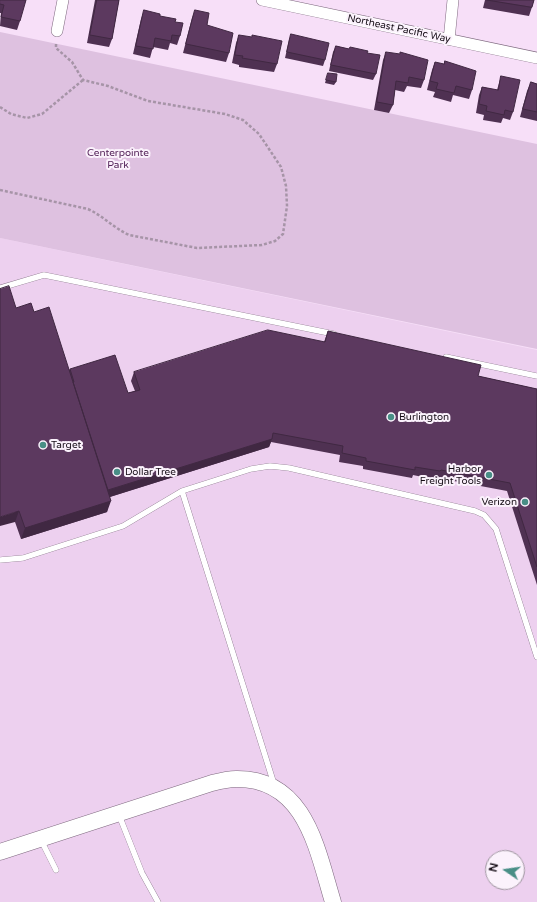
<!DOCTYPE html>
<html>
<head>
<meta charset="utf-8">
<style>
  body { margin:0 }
  #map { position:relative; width:537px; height:902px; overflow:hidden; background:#f7dff8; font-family:"Varela Round",sans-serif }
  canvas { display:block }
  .north { position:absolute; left:485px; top:850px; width:40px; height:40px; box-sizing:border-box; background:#fbf2fc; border:1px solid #9f96a0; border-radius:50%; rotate:283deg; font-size:11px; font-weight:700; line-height:16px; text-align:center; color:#140c15 }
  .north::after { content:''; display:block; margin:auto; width:14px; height:18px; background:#488e86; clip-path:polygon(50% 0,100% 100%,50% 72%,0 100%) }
</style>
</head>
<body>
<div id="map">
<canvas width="537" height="902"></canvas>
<div class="north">N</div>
</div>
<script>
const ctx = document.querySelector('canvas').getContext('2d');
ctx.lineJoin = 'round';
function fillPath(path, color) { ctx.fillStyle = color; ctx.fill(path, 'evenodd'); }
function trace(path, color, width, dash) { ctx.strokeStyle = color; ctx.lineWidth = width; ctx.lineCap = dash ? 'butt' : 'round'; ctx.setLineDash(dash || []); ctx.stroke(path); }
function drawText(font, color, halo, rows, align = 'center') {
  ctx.font = font + ' "Varela Round",sans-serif'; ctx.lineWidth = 4; ctx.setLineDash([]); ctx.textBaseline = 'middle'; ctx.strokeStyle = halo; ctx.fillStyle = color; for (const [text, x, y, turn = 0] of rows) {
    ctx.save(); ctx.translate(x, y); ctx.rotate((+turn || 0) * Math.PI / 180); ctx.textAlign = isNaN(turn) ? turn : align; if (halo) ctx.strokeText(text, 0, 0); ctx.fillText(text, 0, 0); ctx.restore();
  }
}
const built = new Path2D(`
  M 0,238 L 537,350 L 537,902 L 0,902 ZM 493,858 L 517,858 L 517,882 L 493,882 Z`);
const green = new Path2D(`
  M 0,32 L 537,144 L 537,349 L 0,238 Z`);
const path = new Path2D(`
  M 0,107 L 11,114 L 27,118 L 42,114 L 83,80
  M 0,190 L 88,209 C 103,216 114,228 129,235 L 197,248 L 262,245 L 275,241 L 283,234 L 287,206 L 286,186 L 281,167 L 259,134 L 243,120 L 225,114 L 148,101 L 108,86 L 83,80 L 72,62 L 56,48 L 56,43`);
const lane = new Path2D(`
  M 0,288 L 44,275 L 334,334
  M 446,357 L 537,376
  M 182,491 L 274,784
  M 0,560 L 23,558 L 123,526 L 182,491 L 251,469 L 270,466 L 289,468 L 475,511 L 484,515 L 496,529 L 537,657
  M 119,815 L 142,873 L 158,902
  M 41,840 L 56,870`);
const street = new Path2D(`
  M 262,0 L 537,58
  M 57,31 L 63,0
  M 449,40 L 453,0`);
const secondary = new Path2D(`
  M 0,852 L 212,783 C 220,781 228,779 236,779 C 306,778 317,850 333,902`);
const wall = new Path2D(`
  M 0,0 L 20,21 L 17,30 L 0,26 L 1,13 L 0,13 Z
  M 95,0 L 119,0 L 112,39 L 109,47 L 87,43 Z
  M 485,0 L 534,0 L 532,7 L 529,16 L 483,8 Z
  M 144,10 L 175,22 L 180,36 L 177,45 L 170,43 L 168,50 L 153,47 L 150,58 L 133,54 L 141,19 Z
  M 195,10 L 207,25 L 229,53 L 226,62 L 183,53 L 192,18 Z
  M 291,34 L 325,60 L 323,66 L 285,58 L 289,40 Z
  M 239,35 L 277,64 L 274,72 L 239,67 L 239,65 L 232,63 L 236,43 Z
  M 336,46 L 367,53 L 376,74 L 373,80 L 329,71 L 333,52 Z
  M 386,52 L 424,80 L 421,88 L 407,86 L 404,92 L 395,90 L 393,105 L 389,113 L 374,110 L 383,60 Z
  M 435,62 L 472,90 L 469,99 L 453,95 L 451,102 L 433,97 L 435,92 L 427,90 L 432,70 Z
  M 328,73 L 336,82 L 334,85 L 325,83 Z
  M 501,76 L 513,112 L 510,120 L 503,118 L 501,123 L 483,120 L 484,115 L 476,113 L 479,95 L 482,87 L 497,90 Z
  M 531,82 L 537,84 L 537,121 L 520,117 L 527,91 Z
  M 16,308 L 34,312 L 69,370 L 70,369 L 128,393 L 135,391 L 131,381 L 134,372 L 324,342 L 328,331 L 478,376 L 537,389 L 537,585 L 507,491 L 438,478 L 437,480 L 413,475 L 412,478 L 363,469 L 363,466 L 339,462 L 340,455 L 271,442 L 269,447 L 110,497 L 107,512 L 21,539 L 15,522 Z`);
const shadedWall = new Path2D(`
  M 272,439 L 269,447 L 103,499 L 106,491 Z
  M 111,501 L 107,512 L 21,539 L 25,528 Z
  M 19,511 L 15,522 L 0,526 L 0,517 Z`);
const building = new Path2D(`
  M 0,0 L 26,0 L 20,21 L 1,17 L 4,5 L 0,4 Z
  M 97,0 L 119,0 L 112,39 L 90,35 Z
  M 487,0 L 534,0 L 532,7 Z
  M 144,10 L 160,14 L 160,16 L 176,19 L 175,22 L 183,23 L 180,36 L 172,35 L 171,41 L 155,38 L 153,49 L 136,46 Z
  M 195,10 L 209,13 L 207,25 L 233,33 L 229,53 L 186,44 Z
  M 291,34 L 329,43 L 325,60 L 287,52 Z
  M 239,35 L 252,37 L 252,35 L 282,41 L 277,64 L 242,58 L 243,56 L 235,55 Z
  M 336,46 L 349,49 L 350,47 L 368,51 L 367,53 L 380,55 L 376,74 L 331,65 Z
  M 386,52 L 400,54 L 400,52 L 428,60 L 424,80 L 409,77 L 408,83 L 396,81 L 393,105 L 377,102 Z
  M 445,61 L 476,71 L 472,90 L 456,86 L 454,93 L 436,89 L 438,83 L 430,81 L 435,62 L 444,64 Z
  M 328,73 L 337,74 L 336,82 L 326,80 Z
  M 501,76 L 520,80 L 513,112 L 505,110 L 504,115 L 486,111 L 487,106 L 479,104 L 482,87 L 498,90 Z
  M 531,82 L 537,84 L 537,112 L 523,109 Z
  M 9,286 L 16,308 L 31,303 L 34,312 L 49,307 L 111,501 L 25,528 L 19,511 L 0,517 L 0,289 Z
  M 268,330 L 325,342 L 328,331 L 481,365 L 478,376 L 537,389 L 537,567 L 510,483 L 441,470 L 440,471 L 415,467 L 415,470 L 366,461 L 366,458 L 342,453 L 343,446 L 273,433 L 272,439 L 108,490 L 73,382 L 74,382 L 70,369 L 115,355 L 128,393 L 140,390 L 134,372 Z`);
const markers = [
  [391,417,4,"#488e86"],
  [43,445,4,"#488e86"],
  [117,472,4,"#488e86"],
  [489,475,4,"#488e86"],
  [525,502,4,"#488e86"]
];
const streetNames = [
  ["Northeast Pacific Way",399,29,12]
];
const parkNames = [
  ["Centerpointe",118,153],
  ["Park",118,165]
];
const poiNames = [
  ["Burlington",399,417],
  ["Target",51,445],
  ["Harbor",481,469,"right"],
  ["Freight Tools",481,481,"right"],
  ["Dollar Tree",125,472],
  ["Verizon",517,502,"right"]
];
fillPath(built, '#edd0ef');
fillPath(green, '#dec1e0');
trace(lane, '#7e697f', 6);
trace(street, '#7e697f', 12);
trace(secondary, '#7e697f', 17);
trace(path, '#a694a7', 2.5, [3, 2]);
trace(lane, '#fff', 5.5);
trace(street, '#fff', 11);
trace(secondary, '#fff', 16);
fillPath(wall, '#4f3152');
fillPath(shadedWall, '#402842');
fillPath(building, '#5c395f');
trace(building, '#402842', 1);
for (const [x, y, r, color] of markers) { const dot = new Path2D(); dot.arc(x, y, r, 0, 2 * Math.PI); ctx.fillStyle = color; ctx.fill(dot); trace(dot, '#fbf2fc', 1.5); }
drawText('10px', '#140c15', '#fbf2fc', streetNames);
drawText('10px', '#532258', '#fbf2fc', parkNames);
drawText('10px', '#140c15', '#fbf2fc', poiNames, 'left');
</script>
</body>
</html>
